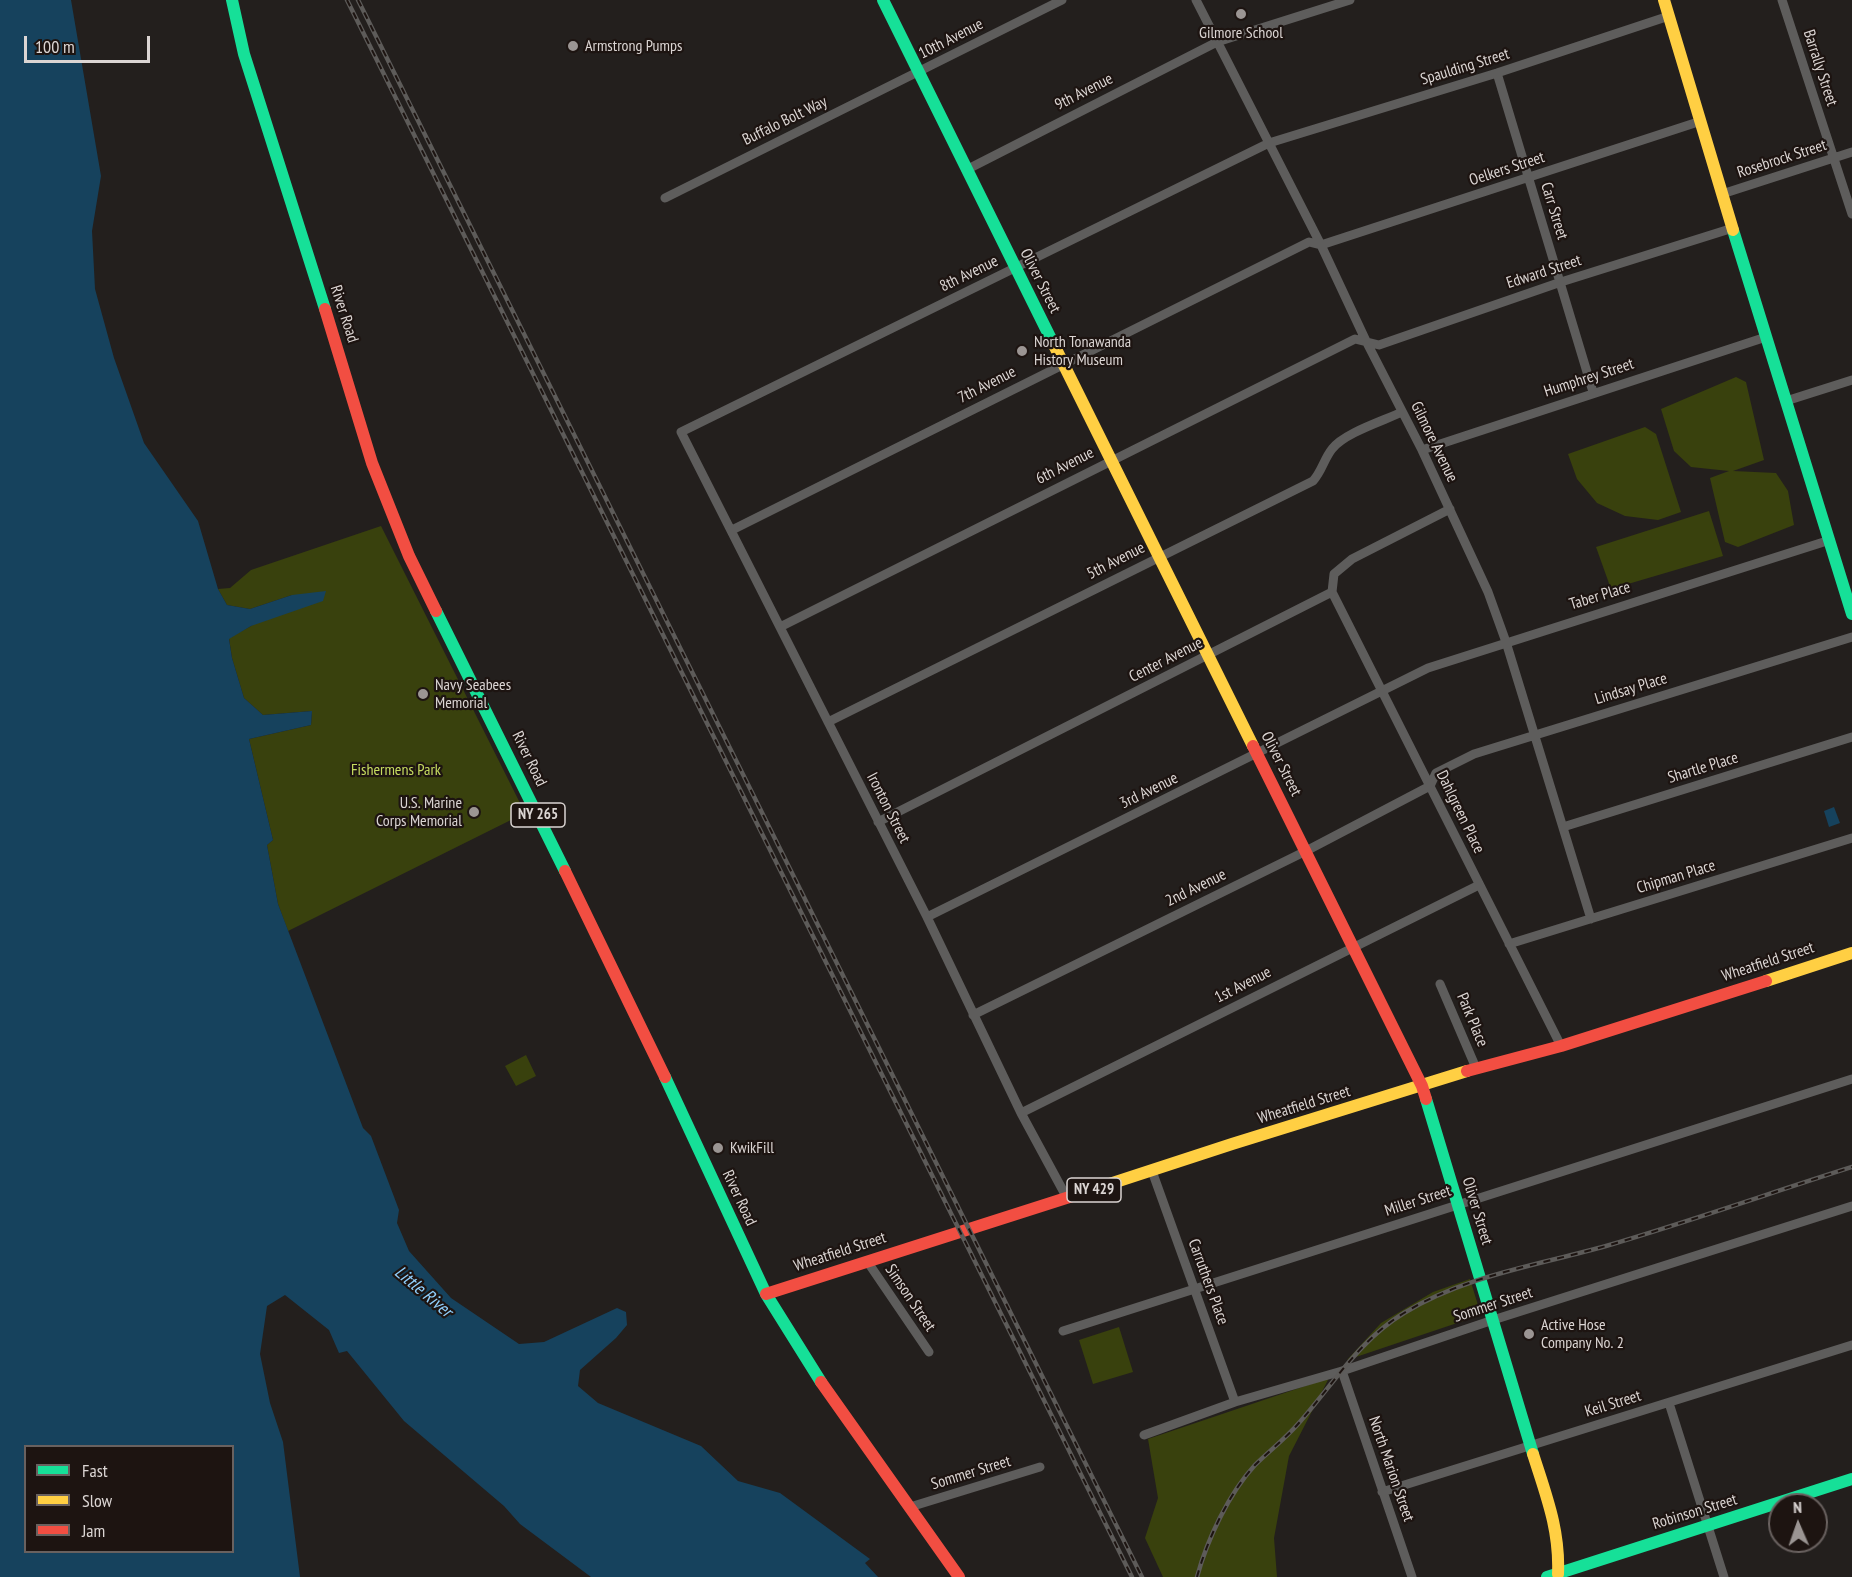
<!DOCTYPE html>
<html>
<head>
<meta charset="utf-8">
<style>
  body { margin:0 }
  #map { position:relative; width:1852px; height:1577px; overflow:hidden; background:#231f1d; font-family:"PT Sans Narrow",sans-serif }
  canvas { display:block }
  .legend { position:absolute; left:24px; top:1445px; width:210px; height:108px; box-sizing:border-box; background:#1d1411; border:2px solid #69615f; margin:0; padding:8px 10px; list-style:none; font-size:18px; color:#dbd5d3 }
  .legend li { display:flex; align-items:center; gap:12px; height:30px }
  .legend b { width:30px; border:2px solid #69615f }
  .north { position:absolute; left:1768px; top:1493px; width:60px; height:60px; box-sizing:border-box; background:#1d1411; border:2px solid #69615f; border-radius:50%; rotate:358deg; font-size:16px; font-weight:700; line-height:24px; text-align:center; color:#dbd5d3 }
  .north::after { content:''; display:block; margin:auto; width:21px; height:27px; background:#9b9593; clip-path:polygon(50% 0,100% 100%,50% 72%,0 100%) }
  .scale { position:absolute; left:24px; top:36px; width:126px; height:27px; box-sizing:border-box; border:3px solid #dbd5d3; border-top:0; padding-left:8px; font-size:18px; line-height:21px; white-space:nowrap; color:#dbd5d3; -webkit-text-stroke:4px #1d1411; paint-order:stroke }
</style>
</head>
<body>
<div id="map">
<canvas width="1852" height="1577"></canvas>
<ul class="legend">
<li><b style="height:8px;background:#16e098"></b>Fast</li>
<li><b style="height:8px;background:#ffcf43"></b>Slow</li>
<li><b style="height:8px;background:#f24e42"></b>Jam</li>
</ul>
<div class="north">N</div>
<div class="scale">100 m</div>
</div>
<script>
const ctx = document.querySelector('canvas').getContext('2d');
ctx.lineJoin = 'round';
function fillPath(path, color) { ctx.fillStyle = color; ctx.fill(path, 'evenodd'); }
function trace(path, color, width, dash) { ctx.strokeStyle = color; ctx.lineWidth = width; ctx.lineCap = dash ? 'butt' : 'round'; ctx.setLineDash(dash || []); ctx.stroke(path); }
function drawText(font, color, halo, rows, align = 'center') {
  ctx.font = font + ' "PT Sans Narrow",sans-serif'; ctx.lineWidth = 4.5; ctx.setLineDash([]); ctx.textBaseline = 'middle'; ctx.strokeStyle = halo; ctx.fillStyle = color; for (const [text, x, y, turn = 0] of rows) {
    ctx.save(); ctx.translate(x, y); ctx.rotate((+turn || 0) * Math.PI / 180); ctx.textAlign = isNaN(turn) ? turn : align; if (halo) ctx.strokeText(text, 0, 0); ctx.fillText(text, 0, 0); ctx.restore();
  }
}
const green = new Path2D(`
  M 1736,377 L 1746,382 L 1764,460 L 1733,471 L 1776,473 L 1788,491 L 1794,525 L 1738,547 L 1725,542 L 1710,478 L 1729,471 L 1691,467 L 1674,451 L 1661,409 Z
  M 1645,427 L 1656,434 L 1681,512 L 1658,520 L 1625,516 L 1597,503 L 1577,479 L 1568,454 Z
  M 1709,511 L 1723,556 L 1611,589 L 1596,547 Z
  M 381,526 L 525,813 L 288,931 L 278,904 L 267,845 L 273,840 L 249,739 L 311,725 L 312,711 L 263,715 L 244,698 L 232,658 L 229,638 L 251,626 L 292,595 L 250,609 L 227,605 L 218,589 L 230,588 L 251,570 Z
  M 526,1055 L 536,1076 L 516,1086 L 505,1066 Z
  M 1470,1279 L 1481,1315 L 1347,1360 L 1381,1323 L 1433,1292 Z
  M 1119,1327 L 1133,1372 L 1093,1384 L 1079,1340 Z
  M 1329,1378 L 1289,1456 L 1274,1538 L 1277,1577 L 1163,1577 L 1145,1538 L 1158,1498 L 1148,1439 Z`);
const water = new Path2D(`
  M 0,0 L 71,0 L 101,176 L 92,231 L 95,289 L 114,358 L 144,443 L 198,521 L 218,589 L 227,605 L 250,609 L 292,595 L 326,591 L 323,601 L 251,626 L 229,639 L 232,658 L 244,698 L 263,715 L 312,711 L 311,725 L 249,739 L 273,840 L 267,845 L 278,904 L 363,1128 L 371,1136 L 399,1210 L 397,1223 L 409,1251 L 451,1298 L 519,1344 L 544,1342 L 617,1308 L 626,1312 L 627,1325 L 616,1338 L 580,1370 L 578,1386 L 598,1403 L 701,1446 L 738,1481 L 780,1493 L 870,1559 L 865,1563 L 878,1577 L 591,1577 L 520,1524 L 504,1506 L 404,1421 L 347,1351 L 339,1353 L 329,1330 L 285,1295 L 267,1306 L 260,1354 L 270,1403 L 283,1442 L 300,1577 L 0,1577 ZM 26,1446 L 232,1446 L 232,1552 L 26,1552 Z
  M 1834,807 L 1840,823 L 1829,827 L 1824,811 Z`);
const street = new Path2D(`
  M 1196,0 L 1321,245 L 1366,341 L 1422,450 L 1488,592 L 1506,642 L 1591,919
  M 1782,0 L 1852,214
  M 1497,73 L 1593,392
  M 966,170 L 1217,42 L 1350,0
  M 1722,194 L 1852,152
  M 665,198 L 1062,0
  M 1786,401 L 1852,380
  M 1422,450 L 1766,337
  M 732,530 L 1309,242 L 1321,245 L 1701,121
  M 1332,592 L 1561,1046
  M 780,627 L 1355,339 L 1379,345 L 1561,282 L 1733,228
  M 828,722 L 1313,481 C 1322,471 1324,459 1332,449 C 1344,433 1383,421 1402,412
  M 878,822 L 1332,592 L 1334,574 L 1352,559 L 1450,509
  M 1563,827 L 1852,737
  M 927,917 L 1428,668 L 1830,540
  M 1509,944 L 1852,838
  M 1440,984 L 1476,1068
  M 973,1015 L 1306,851 L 1430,786 L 1436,773 L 1474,754 L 1852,637
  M 1021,1113 L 1479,885
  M 1152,1171 L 1235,1402
  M 1067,1198 L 1021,1113 L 927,917 L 681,432 L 1269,143 L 1497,73 L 1669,16
  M 867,1261 L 929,1352
  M 1063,1331 L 1852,1079
  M 1342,1371 L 1412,1577
  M 1669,1403 L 1724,1577
  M 1144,1435 L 1235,1402 L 1342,1371 L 1493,1320 L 1852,1206
  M 1382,1492 L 1852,1345
  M 910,1507 L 1040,1467`);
const fast = new Path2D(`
  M 232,0 L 244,54 L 325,309
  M 883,0 L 1053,343
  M 1733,230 L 1852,614
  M 436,611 L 565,871
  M 665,1077 L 766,1294 L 821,1382
  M 1426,1099 L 1533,1454
  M 1547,1577 L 1852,1479`);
const slow = new Path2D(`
  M 1664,0 L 1733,230
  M 1053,343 L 1253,746
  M 1766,981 L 1852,953
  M 1085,1192 L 1232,1144 L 1467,1071
  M 1533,1454 C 1546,1495 1560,1530 1558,1574`);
const jam = new Path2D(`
  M 325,309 L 372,463 L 409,556 L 436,611
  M 1253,746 L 1422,1086 L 1426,1099
  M 565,871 L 665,1077
  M 1467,1071 L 1561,1046 L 1766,981
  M 766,1294 L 1085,1192
  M 821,1382 L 959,1577`);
const rail = new Path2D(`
  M 347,0 L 1132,1577
  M 358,0 L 1142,1577
  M 1197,1577 C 1207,1540 1229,1493 1255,1465 C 1269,1451 1285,1439 1298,1424 C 1332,1386 1359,1340 1404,1313 C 1464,1276 1538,1265 1606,1246 C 1688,1222 1770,1193 1852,1167`);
const markers = [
  [1241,14,6,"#9b9593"],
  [573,46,6,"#9b9593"],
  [1022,351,6,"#9b9593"],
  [423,694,6,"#9b9593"],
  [474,812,6,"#9b9593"],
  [718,1148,6,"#9b9593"],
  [1529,1334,6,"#9b9593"]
];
const shields = [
  [538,815,54],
  [1094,1190,54]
];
const shieldNames = [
  ["NY 265",538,815],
  ["NY 429",1094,1190]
];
const poiNames = [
  ["Gilmore School",1241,33,"center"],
  ["Armstrong Pumps",585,46],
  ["North Tonawanda",1034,342],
  ["History Museum",1034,360],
  ["Navy Seabees",435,685],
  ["Memorial",435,703],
  ["U.S. Marine",462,803,"right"],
  ["Corps Memorial",462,821,"right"],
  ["KwikFill",730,1148],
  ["Active Hose",1541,1325],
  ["Company No. 2",1541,1343]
];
const streetNames = [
  ["10th Avenue",951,39,-27],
  ["Spaulding Street",1465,67,-17],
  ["Barrally Street",1820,68,72],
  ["9th Avenue",1084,92,-27],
  ["Buffalo Bolt Way",785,121,-26],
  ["Rosebrock Street",1782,159,-18],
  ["Oelkers Street",1507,169,-18],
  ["Carr Street",1554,211,73],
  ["Edward Street",1544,272,-18],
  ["8th Avenue",969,274,-26],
  ["Oliver Street",1040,281,63],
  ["River Road",344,314,72],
  ["Humphrey Street",1589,378,-18],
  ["7th Avenue",987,385,-27],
  ["Gilmore Avenue",1434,442,64],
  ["6th Avenue",1065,466,-27],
  ["5th Avenue",1116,561,-27],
  ["Taber Place",1600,596,-17],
  ["Center Avenue",1166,660,-27],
  ["Lindsay Place",1631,689,-17],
  ["River Road",529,759,64],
  ["Oliver Street",1281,764,63],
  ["Shartle Place",1703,768,-17],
  ["3rd Avenue",1149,791,-26],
  ["Ironton Street",888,808,63],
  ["Dahlgreen Place",1460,812,64],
  ["Chipman Place",1676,877,-17],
  ["2nd Avenue",1196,888,-26],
  ["Wheatfield Street",1768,962,-18],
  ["1st Avenue",1243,985,-27],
  ["Park Place",1472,1020,67],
  ["Wheatfield Street",1304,1105,-17],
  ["River Road",739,1198,65],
  ["Miller Street",1418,1201,-18],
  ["Oliver Street",1477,1211,73],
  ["Wheatfield Street",840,1252,-18],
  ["Carruthers Place",1208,1282,70],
  ["Simson Street",910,1298,56],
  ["Sommer Street",1493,1305,-18],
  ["Keil Street",1613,1404,-17],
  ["North Marion Street",1391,1469,71],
  ["Sommer Street",971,1473,-17],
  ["Robinson Street",1695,1512,-17]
];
const parkNames = [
  ["Fishermens Park",396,770]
];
const waterNames = [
  ["Little River",423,1292,40]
];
fillPath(green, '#39410d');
fillPath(water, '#16425d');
trace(street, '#5e5d5c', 9);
trace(fast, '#16e098', 12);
trace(slow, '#ffcf43', 12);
trace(jam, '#f24e42', 12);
trace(rail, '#5d5b59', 4.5);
trace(rail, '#1d1411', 2, [7]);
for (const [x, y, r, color] of markers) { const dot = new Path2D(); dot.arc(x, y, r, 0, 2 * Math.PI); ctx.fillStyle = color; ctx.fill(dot); trace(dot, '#1d1411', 2); }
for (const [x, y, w] of shields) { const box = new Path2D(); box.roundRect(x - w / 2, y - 12, w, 24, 4.5); ctx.fillStyle = '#1d1411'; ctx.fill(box); trace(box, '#dbd5d3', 1.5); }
drawText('bold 15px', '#dbd5d3', null, shieldNames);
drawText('16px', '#dbd5d3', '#1d1411', poiNames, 'left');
drawText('16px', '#dbd5d3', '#1d1411', streetNames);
drawText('16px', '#c6dc60', '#1d1411', parkNames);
drawText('italic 18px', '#90cffc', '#1d1411', waterNames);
</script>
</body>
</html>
